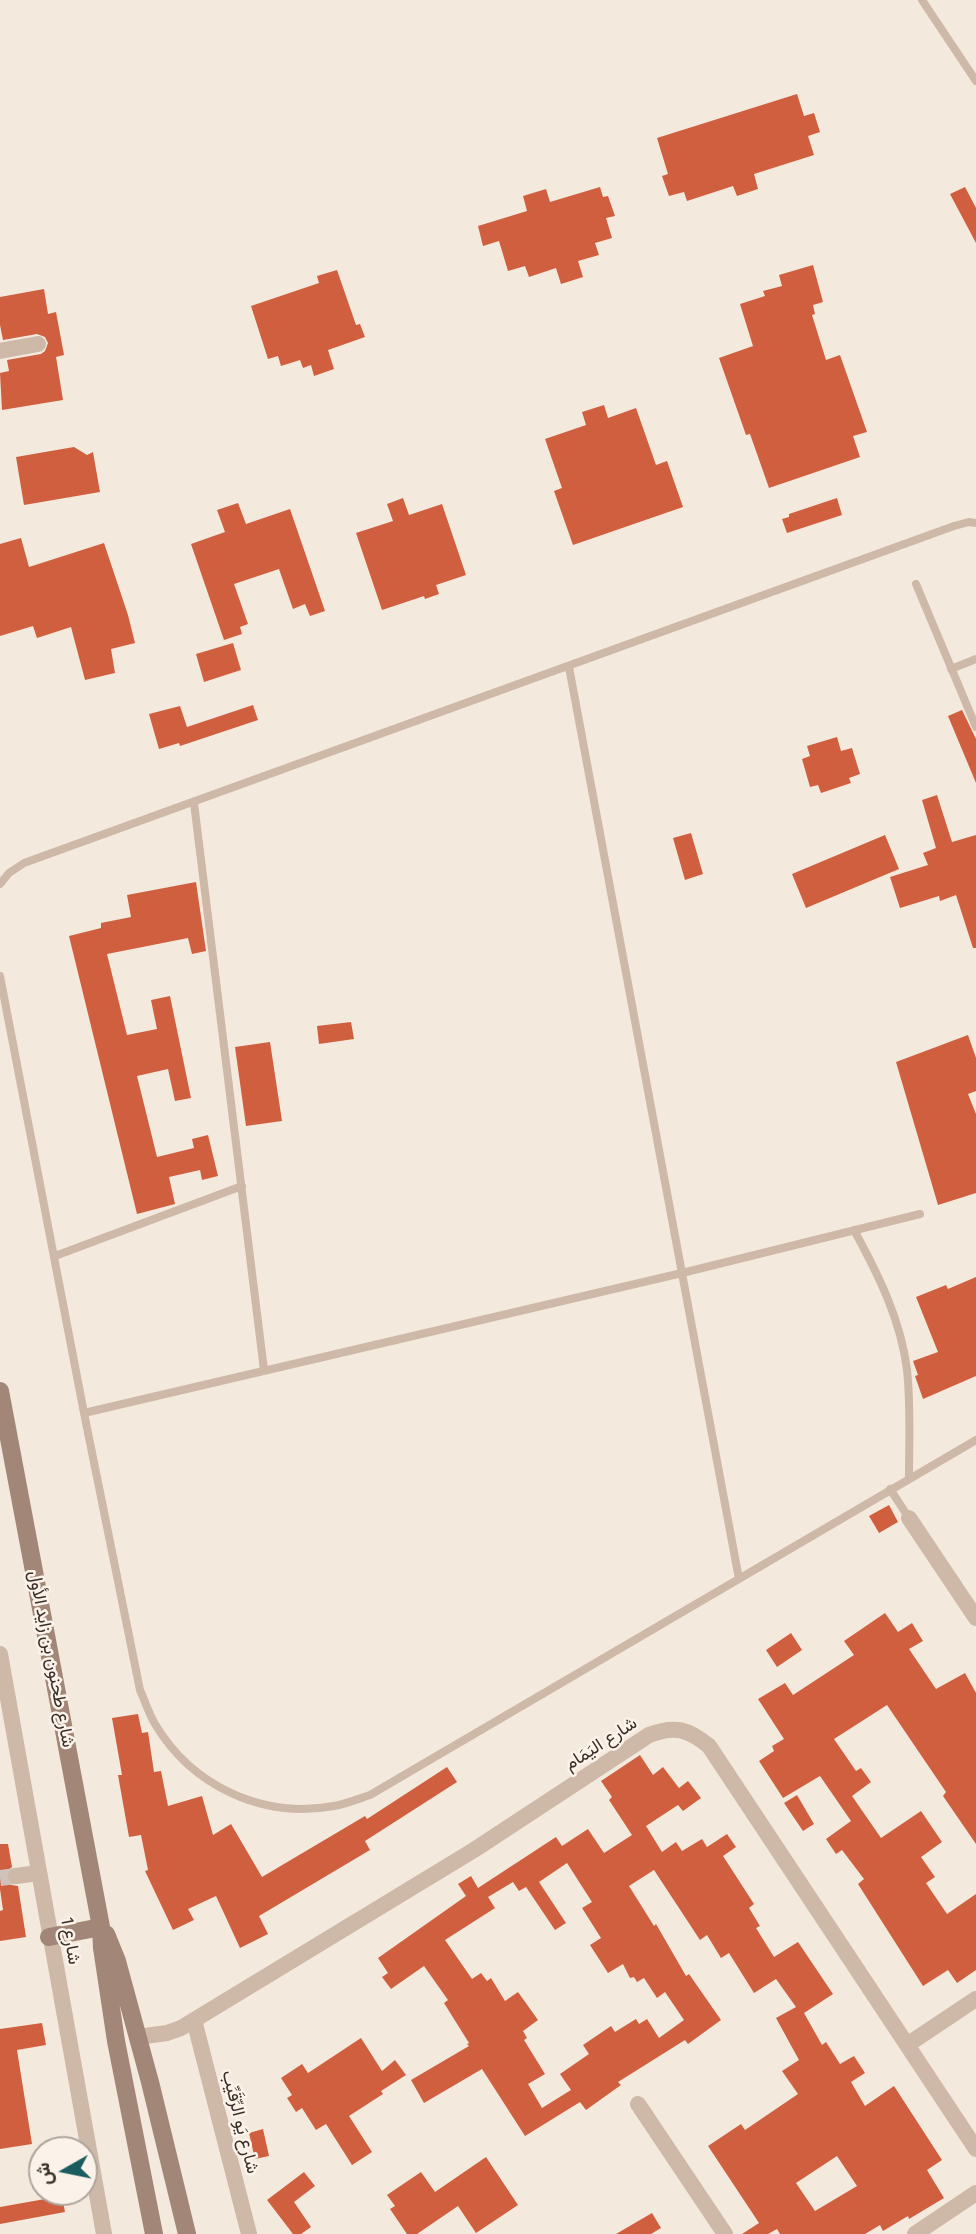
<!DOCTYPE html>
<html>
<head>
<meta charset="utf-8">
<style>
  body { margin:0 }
  #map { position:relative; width:976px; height:2234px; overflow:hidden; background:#f4e9dd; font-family:"Fira Sans Condensed",Vazirmatn,sans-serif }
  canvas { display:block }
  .north { position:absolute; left:28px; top:2136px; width:70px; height:70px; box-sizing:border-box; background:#fbf3ea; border:2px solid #aea49c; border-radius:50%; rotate:261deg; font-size:19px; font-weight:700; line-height:28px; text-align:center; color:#3a2d28 }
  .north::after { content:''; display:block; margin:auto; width:24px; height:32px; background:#1a5c5f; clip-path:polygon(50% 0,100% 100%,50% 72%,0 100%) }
</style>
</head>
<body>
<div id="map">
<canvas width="976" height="2234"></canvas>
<div class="north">ش</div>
</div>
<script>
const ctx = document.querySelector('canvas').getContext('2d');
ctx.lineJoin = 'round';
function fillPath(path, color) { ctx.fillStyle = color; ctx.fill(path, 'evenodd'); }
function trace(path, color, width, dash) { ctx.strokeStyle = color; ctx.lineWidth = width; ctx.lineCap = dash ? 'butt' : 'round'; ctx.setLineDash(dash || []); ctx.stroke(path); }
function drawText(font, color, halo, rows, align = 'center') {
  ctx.font = font + ' "Fira Sans Condensed",Vazirmatn,sans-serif'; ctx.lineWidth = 5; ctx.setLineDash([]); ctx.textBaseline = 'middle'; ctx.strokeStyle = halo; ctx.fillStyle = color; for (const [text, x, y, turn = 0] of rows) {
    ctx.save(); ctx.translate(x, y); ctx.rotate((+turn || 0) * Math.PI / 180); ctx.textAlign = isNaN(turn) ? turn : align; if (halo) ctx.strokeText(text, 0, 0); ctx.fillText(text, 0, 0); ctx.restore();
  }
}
const building = new Path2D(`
  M 797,94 L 804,116 L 814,113 L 820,132 L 808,136 L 814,155 L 754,174 L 758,189 L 737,196 L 733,186 L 687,201 L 684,192 L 669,196 L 662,176 L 668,174 L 657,138 Z
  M 600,187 L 603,197 L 608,196 L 615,216 L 606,218 L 612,238 L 595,243 L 599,255 L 578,261 L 583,277 L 561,284 L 556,268 L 529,277 L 525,266 L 508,271 L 499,241 L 483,246 L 478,226 L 527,211 L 523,196 L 546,189 L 550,202 Z
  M 965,187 L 976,208 L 976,243 L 950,194 Z
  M 813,265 L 823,302 L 813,305 L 815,314 L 812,315 L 826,360 L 840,355 L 867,432 L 853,436 L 860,457 L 769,488 L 750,434 L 746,435 L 719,358 L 753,346 L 740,304 L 765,296 L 763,291 L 782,286 L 779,275 Z
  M 337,270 L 356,325 L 360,324 L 365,337 L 328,350 L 334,369 L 314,376 L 311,365 L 303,368 L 300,360 L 281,366 L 278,356 L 268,359 L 251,306 L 319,283 L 317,276 Z
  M 44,289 L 48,314 L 56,312 L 64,355 L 56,357 L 63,400 L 2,410 L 0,373 L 9,371 L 7,360 L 41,354 L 45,351 L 48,343 L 45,337 L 37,334 L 3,340 L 0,325 L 0,297 Z
  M 604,405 L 608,418 L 636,408 L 656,465 L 667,461 L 683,507 L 573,545 L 554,491 L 562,488 L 545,439 L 586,425 L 582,412 Z
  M 74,447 L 87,455 L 93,452 L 100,492 L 24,505 L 16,457 Z
  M 403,498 L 409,515 L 442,504 L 466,575 L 436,585 L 439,594 L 425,599 L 424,596 L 382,610 L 356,533 L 393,521 L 387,504 Z
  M 837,498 L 842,515 L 787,533 L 782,519 L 789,517 L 789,514 Z
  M 238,503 L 246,524 L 290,509 L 325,611 L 310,616 L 305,604 L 293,609 L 279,569 L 234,584 L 248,624 L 240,627 L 242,634 L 224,640 L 191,544 L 225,532 L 217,510 Z
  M 21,538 L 29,567 L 104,543 L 128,615 L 135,643 L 111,649 L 115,673 L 85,680 L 71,627 L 37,638 L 33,626 L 0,636 L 0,544 Z
  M 233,643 L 241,670 L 204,682 L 196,654 Z
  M 253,705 L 258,720 L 180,746 L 179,743 L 159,749 L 149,714 L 180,706 L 187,727 Z
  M 962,710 L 976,739 L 976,783 L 948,716 Z
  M 837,737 L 841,751 L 852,748 L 860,774 L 849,778 L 851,783 L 821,793 L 818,785 L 810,787 L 802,759 L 810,756 L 807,746 Z
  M 937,795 L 952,842 L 976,835 L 976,948 L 973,948 L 956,895 L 940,901 L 939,896 L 900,908 L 890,877 L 928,865 L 923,853 L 936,848 L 922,800 Z
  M 691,833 L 703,874 L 685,880 L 673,838 Z
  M 885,835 L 899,869 L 806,908 L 792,874 Z
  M 196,882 L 206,951 L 192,954 L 188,938 L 107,954 L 127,1035 L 157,1029 L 151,1000 L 170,996 L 191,1098 L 175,1101 L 168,1069 L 137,1076 L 157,1157 L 194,1148 L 192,1139 L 208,1135 L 218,1176 L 202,1180 L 200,1170 L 169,1177 L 175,1204 L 137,1214 L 69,936 L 101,928 L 101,923 L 131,917 L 127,895 Z
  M 351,1022 L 354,1039 L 319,1044 L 317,1026 Z
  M 968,1035 L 976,1058 L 976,1091 L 968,1094 L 976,1114 L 976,1193 L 938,1205 L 896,1062 Z
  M 270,1042 L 282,1121 L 246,1126 L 235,1047 Z
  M 976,1277 L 976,1376 L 923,1399 L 915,1376 L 918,1375 L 913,1361 L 938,1352 L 916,1297 L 946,1285 L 948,1289 Z
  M 889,1505 L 898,1522 L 879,1533 L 869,1516 Z
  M 885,1613 L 898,1632 L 912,1623 L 923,1641 L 909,1649 L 936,1689 L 965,1673 L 976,1693 L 976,1844 L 943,1796 L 946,1792 L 887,1705 L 834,1739 L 856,1771 L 861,1768 L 871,1782 L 852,1796 L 881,1838 L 921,1811 L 942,1842 L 921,1857 L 935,1877 L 926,1883 L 947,1914 L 976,1894 L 976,1970 L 957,1983 L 948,1970 L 923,1986 L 858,1884 L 864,1879 L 842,1850 L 836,1854 L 826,1839 L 851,1821 L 820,1776 L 783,1798 L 759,1761 L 774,1751 L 772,1746 L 784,1739 L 758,1699 L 785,1683 L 793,1695 L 854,1655 L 844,1641 Z
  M 791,1633 L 802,1650 L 777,1667 L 766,1650 Z
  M 138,1714 L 142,1733 L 148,1732 L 154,1772 L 161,1771 L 168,1806 L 202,1796 L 213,1835 L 231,1824 L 262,1877 L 365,1816 L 367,1819 L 447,1767 L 457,1782 L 365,1841 L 370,1850 L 259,1916 L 268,1934 L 240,1948 L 216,1896 L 188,1909 L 194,1920 L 173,1930 L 145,1871 L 148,1870 L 141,1835 L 129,1837 L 118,1775 L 122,1775 L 112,1718 Z
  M 640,1755 L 653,1775 L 663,1767 L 679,1788 L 688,1781 L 701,1798 L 683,1811 L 678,1805 L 646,1826 L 662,1852 L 676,1842 L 682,1851 L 702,1839 L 707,1847 L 727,1834 L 736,1847 L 723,1856 L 754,1904 L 749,1908 L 760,1926 L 756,1928 L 774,1957 L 798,1942 L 833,1994 L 804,2013 L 822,2045 L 826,2042 L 840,2064 L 854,2056 L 865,2073 L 851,2082 L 865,2106 L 894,2086 L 942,2160 L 927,2170 L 944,2198 L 909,2219 L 908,2216 L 883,2231 L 880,2225 L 865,2234 L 780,2234 L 777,2229 L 768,2234 L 742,2234 L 759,2223 L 708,2146 L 741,2124 L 745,2130 L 798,2094 L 782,2071 L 799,2060 L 776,2018 L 796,2007 L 776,1979 L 754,1993 L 729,1953 L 721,1958 L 707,1935 L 700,1940 L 654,1870 L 629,1886 L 654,1926 L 656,1924 L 686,1976 L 689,1974 L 721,2020 L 688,2044 L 685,2040 L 618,2082 L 621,2085 L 586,2110 L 580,2102 L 525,2136 L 482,2069 L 424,2103 L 411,2080 L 469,2046 L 467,2044 L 469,2043 L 444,2003 L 448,2000 L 424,1966 L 391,1989 L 382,1977 L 388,1973 L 378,1958 L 466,1896 L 458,1884 L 471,1876 L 478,1888 L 556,1837 L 562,1846 L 588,1829 L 604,1853 L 632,1835 L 609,1800 L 612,1797 L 601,1781 ZM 567,1863 L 592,1902 L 582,1908 L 601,1938 L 590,1945 L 608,1973 L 623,1964 L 630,1978 L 634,1977 L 637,1982 L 644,1978 L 657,1998 L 665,1992 L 684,2020 L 659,2038 L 647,2019 L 639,2024 L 636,2019 L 615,2032 L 611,2026 L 583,2045 L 589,2054 L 560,2074 L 571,2090 L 542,2108 L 528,2084 L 545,2074 L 524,2040 L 527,2038 L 523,2031 L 538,2020 L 518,1992 L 505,2001 L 491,1978 L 487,1981 L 481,1973 L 472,1979 L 445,1940 L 495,1908 L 488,1897 L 513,1882 L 519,1891 L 526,1887 L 555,1930 L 566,1923 L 539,1882 ZM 837,2156 L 857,2186 L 815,2211 L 796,2183 Z
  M 797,1795 L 814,1824 L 803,1831 L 784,1803 Z
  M 0,1844 L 8,1844 L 12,1867 L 7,1871 L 6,1878 L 11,1885 L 18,1886 L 26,1937 L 0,1941 L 0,1911 L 3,1910 L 0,1889 Z
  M 42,2023 L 46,2045 L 17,2050 L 32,2144 L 0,2149 L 0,2029 Z
  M 361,2038 L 382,2071 L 395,2060 L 406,2075 L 381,2091 L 383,2094 L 349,2116 L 372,2152 L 352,2165 L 326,2124 L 316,2130 L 302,2108 L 296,2112 L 287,2098 L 292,2095 L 281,2078 L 302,2064 L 308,2073 Z
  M 263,2129 L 269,2156 L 255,2159 L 249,2133 Z
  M 486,2157 L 518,2205 L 476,2233 L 458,2206 L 417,2234 L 407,2234 L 390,2209 L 395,2206 L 387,2195 L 421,2172 L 435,2192 Z
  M 304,2172 L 315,2186 L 294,2202 L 311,2227 L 301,2234 L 293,2234 L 267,2200 Z
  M 62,2196 L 65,2212 L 0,2224 L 0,2207 Z
  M 652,2213 L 661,2228 L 651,2234 L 616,2234 Z`);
const streetTunnel = new Path2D(`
  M 0,1878 L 16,1876`);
const lane = new Path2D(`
  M 922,0 L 976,81
  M 916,584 L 976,727
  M 569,667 L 739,1579
  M 951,669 L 976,659
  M 194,803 L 264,1370
  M 0,884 L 9,873 L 24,863 L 954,526 L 969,522 L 976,523
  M 0,976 L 84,1413 L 140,1690 C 145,1701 149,1714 155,1724 C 192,1786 262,1819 334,1806 C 346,1804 358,1799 370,1795 L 976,1440
  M 854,1230 C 878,1274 901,1320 907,1370 C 911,1406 909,1442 909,1478
  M 55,1256 L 242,1186
  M 84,1413 L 682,1273 L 920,1214
  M 890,1489 L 909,1518`);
const street = new Path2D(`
  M 0,351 L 38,344
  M 909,1518 L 976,1618
  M 0,1654 L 104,2234
  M 16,1876 L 38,1873
  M 194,2020 L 249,2234
  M 138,2037 L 167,2033 L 181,2028 L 474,1850 L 649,1735 C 675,1725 688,1729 709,1746 L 976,2149
  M 907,2045 L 976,1999
  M 638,2104 L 725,2234
  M 915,2234 L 976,2193`);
const secondary = new Path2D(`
  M 0,1391 L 101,1927 L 102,1948 L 116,2041 L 154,2234
  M 106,1934 L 117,1961 L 150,2082 L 187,2234
  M 49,1937 L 101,1927`);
const streetNames = [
  ["شارع طحنون بن زايد الأول",51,1659,79],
  ["شارع اليَمَام",601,1744,-33],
  ["شارع 1",70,1941,80],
  ["شارع يَو الرِّقَيِّب",240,2122,76]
];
fillPath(building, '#d05f3f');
trace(streetTunnel, '#cfc3b9', 16, [16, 8]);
trace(lane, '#ceb8a7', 8);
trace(street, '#ceb8a7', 16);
trace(secondary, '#a28778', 18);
drawText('18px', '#3a2d28', '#fbf3ea', streetNames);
</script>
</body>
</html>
